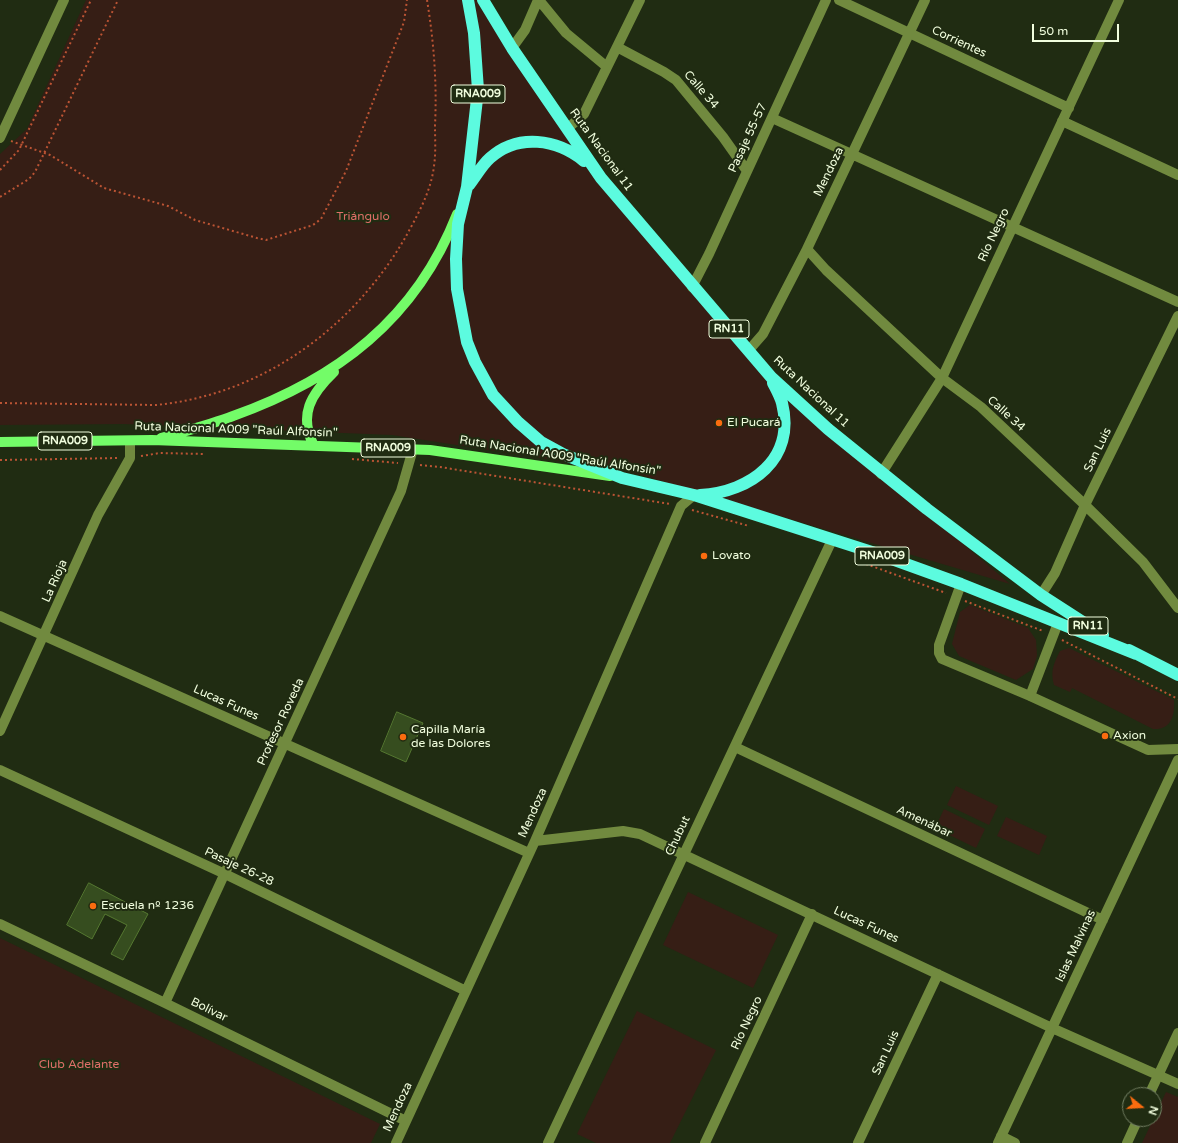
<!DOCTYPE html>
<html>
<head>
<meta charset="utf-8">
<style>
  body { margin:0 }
  #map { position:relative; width:1178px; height:1143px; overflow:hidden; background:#202c12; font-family:"Varela Round",sans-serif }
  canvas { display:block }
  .north { position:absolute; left:1122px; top:1087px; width:40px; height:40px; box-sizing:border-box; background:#202c12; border:1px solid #748064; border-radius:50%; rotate:108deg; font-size:11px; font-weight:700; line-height:16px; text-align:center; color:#f1fede }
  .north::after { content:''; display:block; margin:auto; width:14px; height:18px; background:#fa6c0f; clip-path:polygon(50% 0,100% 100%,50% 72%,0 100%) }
  .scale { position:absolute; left:1032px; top:24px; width:87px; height:18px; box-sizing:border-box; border:2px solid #f1fede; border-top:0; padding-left:5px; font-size:12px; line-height:14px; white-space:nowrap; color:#f1fede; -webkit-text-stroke:3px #202c12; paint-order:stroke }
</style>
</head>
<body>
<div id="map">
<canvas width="1178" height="1143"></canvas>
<div class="north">N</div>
<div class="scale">50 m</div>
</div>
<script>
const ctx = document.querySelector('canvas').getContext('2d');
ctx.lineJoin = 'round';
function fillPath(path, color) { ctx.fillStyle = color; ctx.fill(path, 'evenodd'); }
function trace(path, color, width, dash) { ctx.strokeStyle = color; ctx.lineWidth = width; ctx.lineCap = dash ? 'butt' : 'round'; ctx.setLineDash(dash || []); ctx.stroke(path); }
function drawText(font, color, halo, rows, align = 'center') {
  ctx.font = font + ' "Varela Round",sans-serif'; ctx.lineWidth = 4; ctx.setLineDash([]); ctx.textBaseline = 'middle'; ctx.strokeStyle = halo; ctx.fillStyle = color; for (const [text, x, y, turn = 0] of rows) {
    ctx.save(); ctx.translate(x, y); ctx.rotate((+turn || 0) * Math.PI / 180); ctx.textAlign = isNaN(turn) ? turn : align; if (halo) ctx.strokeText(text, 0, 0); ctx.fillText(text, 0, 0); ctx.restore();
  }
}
const green = new Path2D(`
  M 86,0 L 485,0 L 567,129 L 749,350 L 828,429 L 1010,584 L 631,472 L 392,435 L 123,424 L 0,425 L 0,154 L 27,129 Z
  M 970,605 L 1028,628 L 1036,640 L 1037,656 L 1033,669 L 1016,680 L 959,656 L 952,644 L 960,612 Z
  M 1069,648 L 1174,700 C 1175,716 1171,730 1153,729 L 1072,688 L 1070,692 L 1054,685 C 1050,671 1054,663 1060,651 Z
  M 956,786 L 998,806 L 989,825 L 947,805 Z
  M 944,809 L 985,829 L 976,848 L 935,828 Z
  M 1006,817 L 1047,836 L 1039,855 L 997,836 Z
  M 688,892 L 778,935 L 753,988 L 663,945 Z
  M 0,938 L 380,1124 L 371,1143 L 0,1143 Z
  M 637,1011 L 716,1050 L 670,1143 L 596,1143 L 577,1134 Z
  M 1166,1092 L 1178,1097 L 1178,1143 L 1142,1143 Z`);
const building = new Path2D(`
  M 397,712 L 423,723 L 406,762 L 381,751 Z
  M 89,883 L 148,914 L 123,960 L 111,954 L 127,925 L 105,914 L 92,939 L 67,925 Z`);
const path = new Path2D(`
  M 11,141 L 50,155 L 104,188 L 168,206 L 195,220 L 257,238 L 266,240 L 313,225 L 321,219 L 346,171 L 404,22 L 407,0
  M 0,170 L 19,150 L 91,0
  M 0,197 L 29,179 L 35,172 L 118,0
  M 0,403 L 156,405 C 261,395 352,329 405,238 C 417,216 431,192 434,166 C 436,153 435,139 435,126 C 437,83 434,43 427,0
  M 141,456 L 160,453 L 204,454
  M 352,459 L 398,463
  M 0,460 L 119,458
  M 420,465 L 440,467 L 670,504
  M 692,510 L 749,526
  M 866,564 L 946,593
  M 965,601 L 1043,631
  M 1062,640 L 1178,699`);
const minor = new Path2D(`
  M 539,0 L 566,33 L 607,67
  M 839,0 L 1069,108
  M 617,47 L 664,72 L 676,80 L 723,137 L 747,171
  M 512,48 L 525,30 L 538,0
  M 772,118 L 1178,302
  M 1062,121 L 1178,175
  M 567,129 L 584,114 L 640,0
  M 0,138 L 64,0
  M 807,249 L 826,270 L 942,378 L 981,407 L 1085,505 L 1143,562 L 1178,608
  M 692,287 L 709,254 L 826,0
  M 749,350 L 763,334 L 807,249 L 925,0
  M 881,474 L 942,378 L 1119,0
  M 961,584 L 939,645 L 939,653 L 942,659 L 1030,696 L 1148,750 L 1178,749
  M 1041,595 L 1055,573 L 1085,505 L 1178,316
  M 0,616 L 529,853
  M 1030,696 L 1058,623
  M 0,731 L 98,515 L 130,458 L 130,441
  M 735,747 L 1103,920
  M 0,770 L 225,874 L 466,991
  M 535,841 L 623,831 L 640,834 L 1052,1028 L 1178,1084
  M 0,924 L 165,1003 L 406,1121
  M 165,1003 L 401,491 L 413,449
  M 1149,1095 L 1178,1033
  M 1001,1136 L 1015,1143
  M 396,1143 L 535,841 L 681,506 L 694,495
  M 548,1143 L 832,540
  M 705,1143 L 812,914
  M 858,1143 L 938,974
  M 998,1143 L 1178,760
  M 1127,1143 L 1138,1119`);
const major = new Path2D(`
  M 161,438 C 185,431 210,425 233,416 C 337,379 416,319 457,214
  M 0,442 L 152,440 L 430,450 L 610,476
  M 314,446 C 298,415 311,394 334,372`);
const highway = new Path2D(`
  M 468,0 L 474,33 L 478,90 L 467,187 L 458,224 L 456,259 L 457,289 L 467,342 L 475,362 L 493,395 L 518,422 L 541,442 L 563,454 L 622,478 L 694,495 L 878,554 L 961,584 L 1136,654
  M 483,0 L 512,48 L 601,178 L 771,377 L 828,429 L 927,509 L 1041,595 L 1103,635
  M 469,185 C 476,176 482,165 490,158 C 518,133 557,139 584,161
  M 700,495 C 751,492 796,459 782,403 C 780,396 776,389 773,383
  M 1129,650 L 1178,675`);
const markers = [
  [719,423,4,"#fa6c0f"],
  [704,556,4,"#fa6c0f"],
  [1105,736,4,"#fa6c0f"],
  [403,737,4,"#fa6c0f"],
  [93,906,4,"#fa6c0f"]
];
const shields = [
  [478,94,54],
  [729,329,40],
  [65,441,54],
  [388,448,54],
  [882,556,54],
  [1088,626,40]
];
const shieldNames = [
  ["RNA009",478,94],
  ["RN11",729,329],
  ["RNA009",65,441],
  ["RNA009",388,448],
  ["RNA009",882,556],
  ["RN11",1088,626]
];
const streetNames = [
  ["Corrientes",959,42,25],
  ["Calle 34",701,90,49],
  ["Pasaje 55-57",748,138,-65],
  ["Ruta Nacional 11",601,150,54],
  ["Mendoza",829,172,-64],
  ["Río Negro",994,235,-65],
  ["Ruta Nacional 11",811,392,43],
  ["Calle 34",1006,414,42],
  ["Ruta Nacional A009 \"Raúl Alfonsín\"",236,430,2],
  ["San Luis",1098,450,-64],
  ["Ruta Nacional A009 \"Raúl Alfonsín\"",560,456,9],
  ["La Rioja",55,581,-66],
  ["Lucas Funes",226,703,24],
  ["Profesor Roveda",281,722,-65],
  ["Mendoza",533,813,-66],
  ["Amenábar",924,822,25],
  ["Chubut",678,836,-65],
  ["Pasaje 26-28",239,867,25],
  ["Lucas Funes",866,925,25],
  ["Islas Malvinas",1076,946,-65],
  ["Bolívar",209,1010,26],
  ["Río Negro",747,1023,-65],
  ["San Luis",886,1053,-65],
  ["Mendoza",398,1107,-65]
];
const parkNames = [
  ["Triángulo",363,217],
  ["Club Adelante",79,1065]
];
const poiNames = [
  ["El Pucará",727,423],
  ["Lovato",712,556],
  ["Capilla María",411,730],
  ["de las Dolores",411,744],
  ["Axion",1113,736],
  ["Escuela nº 1236",101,906]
];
fillPath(green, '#361e15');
fillPath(building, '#364d1f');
trace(building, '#557831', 1);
trace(path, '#bc5434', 2, [2, 3]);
trace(minor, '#718a3f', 10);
trace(major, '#73fc68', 10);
trace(highway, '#5cfbdf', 12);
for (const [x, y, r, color] of markers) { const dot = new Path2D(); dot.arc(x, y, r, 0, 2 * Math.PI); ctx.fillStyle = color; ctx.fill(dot); trace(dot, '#202c12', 1.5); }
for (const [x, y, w] of shields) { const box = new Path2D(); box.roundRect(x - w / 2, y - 9, w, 18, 3); ctx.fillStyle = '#202c12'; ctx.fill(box); trace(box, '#f1fede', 1); }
drawText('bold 11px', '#f1fede', null, shieldNames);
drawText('12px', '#f1fede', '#202c12', streetNames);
drawText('12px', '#df6f69', '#202c12', parkNames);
drawText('12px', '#f1fede', '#202c12', poiNames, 'left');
</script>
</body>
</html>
